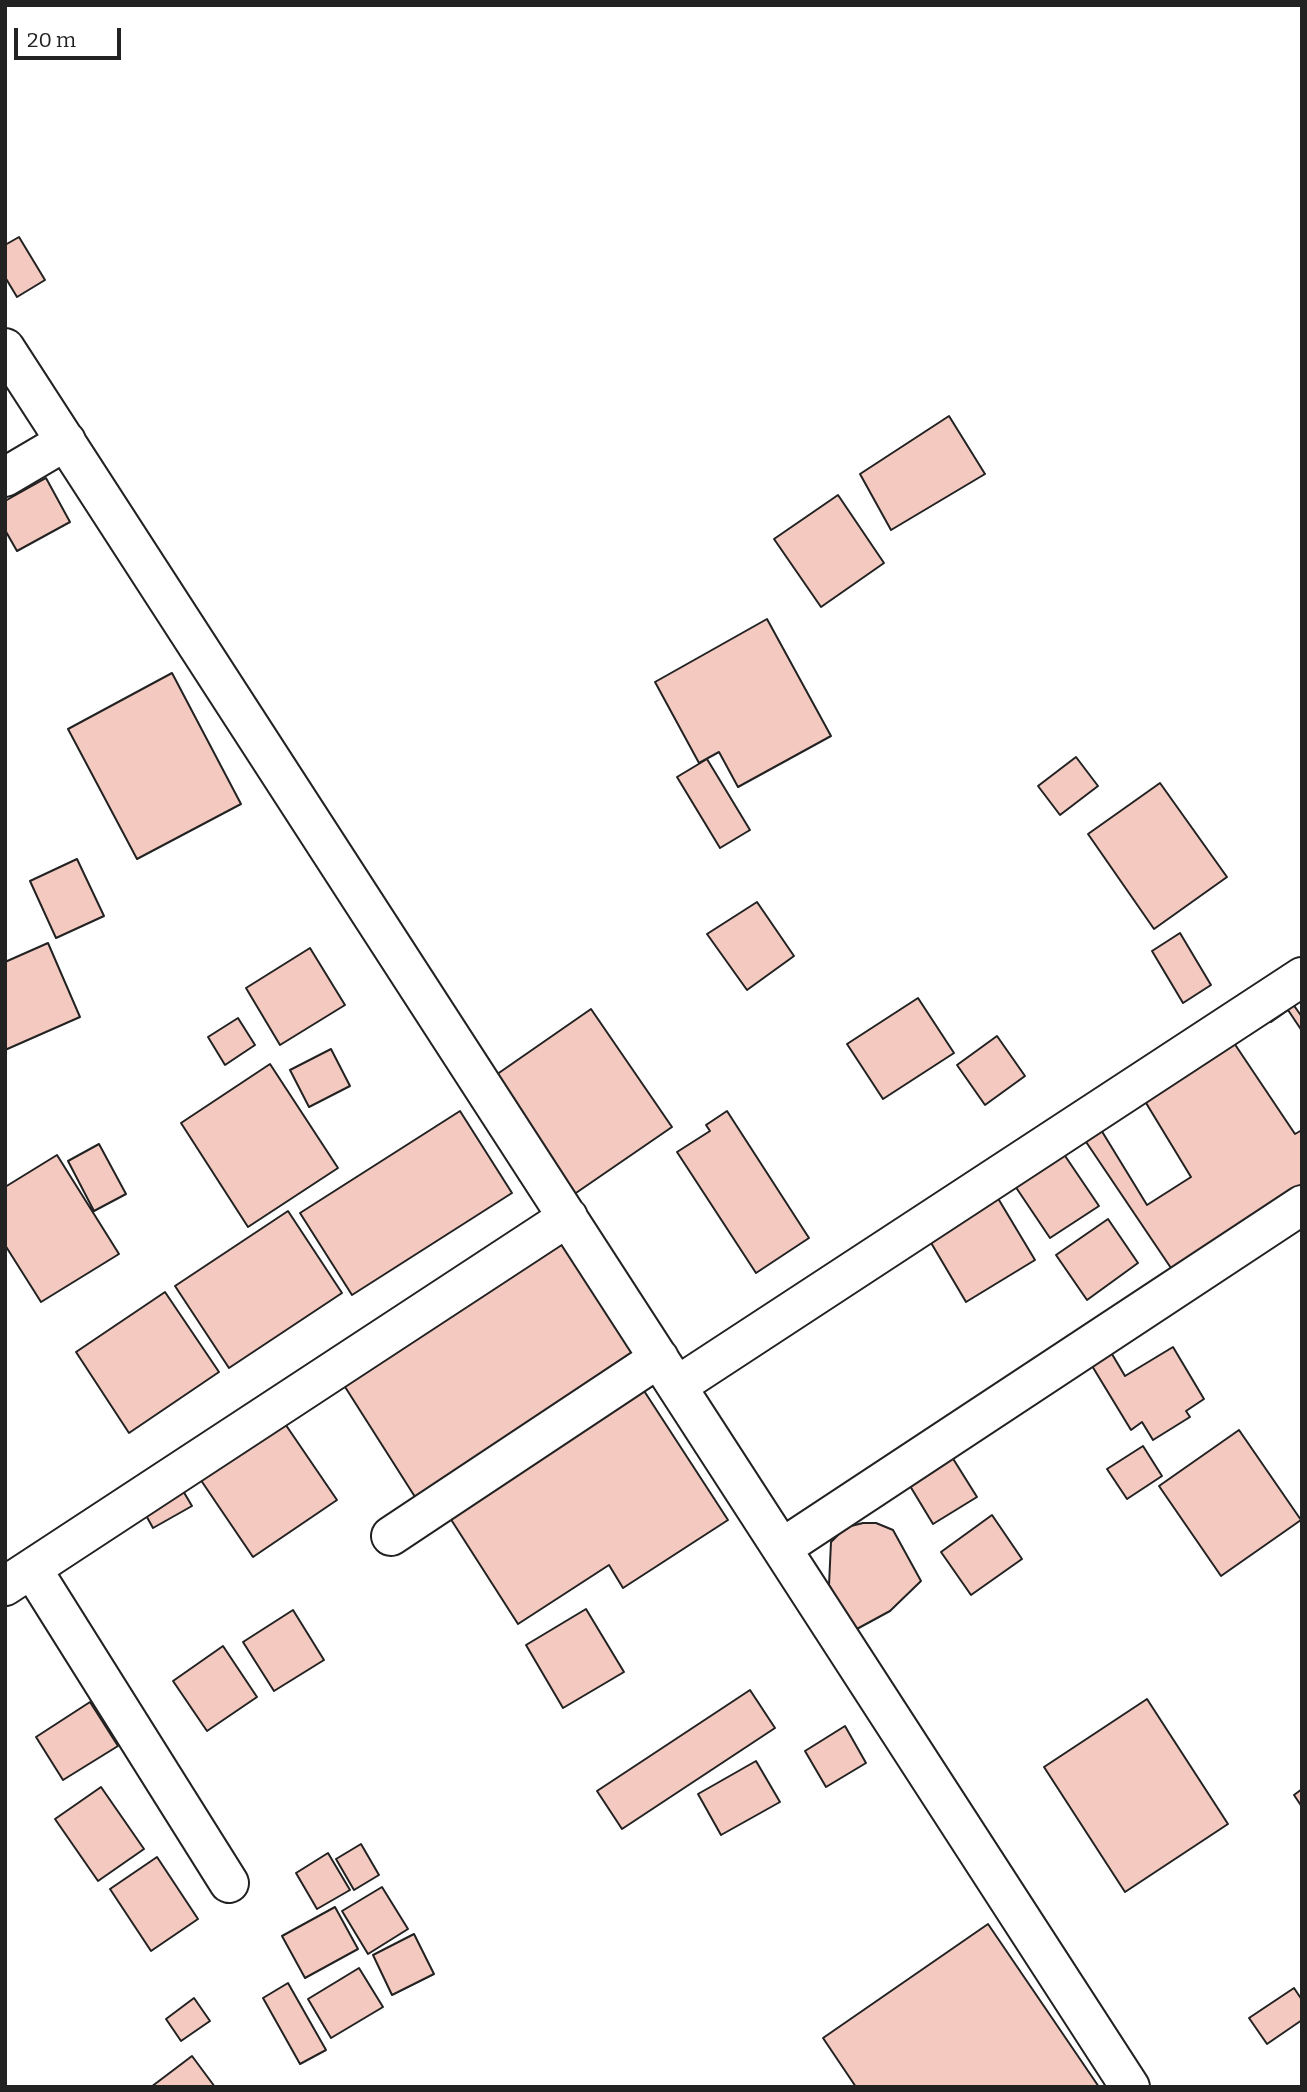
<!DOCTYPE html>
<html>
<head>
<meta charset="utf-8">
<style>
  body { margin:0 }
  #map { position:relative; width:1307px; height:2092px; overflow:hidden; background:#fff; font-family:Bitter,serif }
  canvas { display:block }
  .frame { position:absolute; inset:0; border:7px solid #222; pointer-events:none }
  .scale { position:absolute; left:14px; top:28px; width:107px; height:32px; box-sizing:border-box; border:4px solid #222; border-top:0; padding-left:9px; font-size:21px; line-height:24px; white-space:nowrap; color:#222; -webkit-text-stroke:5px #fff; paint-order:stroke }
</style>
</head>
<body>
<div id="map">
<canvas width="1307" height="2092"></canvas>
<div class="frame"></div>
<div class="scale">20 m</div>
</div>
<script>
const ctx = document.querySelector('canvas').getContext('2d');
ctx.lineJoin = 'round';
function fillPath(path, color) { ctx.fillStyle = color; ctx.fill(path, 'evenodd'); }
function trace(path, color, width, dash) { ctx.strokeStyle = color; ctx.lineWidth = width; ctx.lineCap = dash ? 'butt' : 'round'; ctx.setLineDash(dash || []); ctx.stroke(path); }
const building = new Path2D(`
  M 19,237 L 45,280 L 17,297 L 5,277 L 5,245 Z
  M 949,416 L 985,474 L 891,530 L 860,474 Z
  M 46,478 L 70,522 L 17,551 L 5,530 L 5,501 Z
  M 838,495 L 884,563 L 821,607 L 774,539 Z
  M 767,619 L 831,736 L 738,787 L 719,752 L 699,763 L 655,682 Z
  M 172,673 L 241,804 L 137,859 L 68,729 Z
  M 1076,757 L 1098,786 L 1060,815 L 1038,786 Z
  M 707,759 L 750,830 L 720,848 L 677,777 Z
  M 1160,783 L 1227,877 L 1154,929 L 1088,834 Z
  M 77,859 L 104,916 L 56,938 L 30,881 Z
  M 757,902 L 794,956 L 747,990 L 707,934 Z
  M 1180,933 L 1211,985 L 1183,1003 L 1152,951 Z
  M 48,943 L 80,1017 L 5,1050 L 5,962 Z
  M 310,948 L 345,1005 L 280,1045 L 246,988 Z
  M 1279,984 L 1302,1017 L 1302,1184 L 1173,1271 L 1074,1124 Z
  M 918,998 L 954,1053 L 883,1099 L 847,1044 Z
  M 591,1009 L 672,1127 L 573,1195 L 493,1077 Z
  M 1288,1010 L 1302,1031 L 1302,1130 L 1295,1134 L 1230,1037 L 1266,1012 L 1271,1022 Z
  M 238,1018 L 255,1045 L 225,1065 L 208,1037 Z
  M 997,1036 L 1025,1076 L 985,1105 L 957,1065 Z
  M 331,1049 L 350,1086 L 309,1107 L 290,1070 Z
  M 270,1064 L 338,1168 L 248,1227 L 181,1123 Z
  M 1140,1093 L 1191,1177 L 1147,1205 L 1095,1120 Z
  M 460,1111 L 512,1193 L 352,1295 L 300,1213 Z
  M 727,1111 L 809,1238 L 756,1273 L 677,1152 L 710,1131 L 706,1125 Z
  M 99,1144 L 126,1194 L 94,1211 L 68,1161 Z
  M 1057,1144 L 1099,1206 L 1050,1238 L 1009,1177 Z
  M 57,1155 L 119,1254 L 41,1302 L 5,1245 L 5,1187 Z
  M 996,1195 L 1035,1260 L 966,1302 L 927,1236 Z
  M 288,1211 L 342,1293 L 229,1368 L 175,1286 Z
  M 1108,1219 L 1138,1263 L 1087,1300 L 1056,1255 Z
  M 562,1237 L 639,1358 L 417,1500 L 340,1379 Z
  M 165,1292 L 219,1372 L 129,1433 L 76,1352 Z
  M 1106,1344 L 1125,1376 L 1173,1347 L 1204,1399 L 1186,1411 L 1190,1417 L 1153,1440 L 1142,1422 L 1131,1430 L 1086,1356 Z
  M 637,1380 L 728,1520 L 623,1588 L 609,1565 L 518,1624 L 443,1507 Z
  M 277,1412 L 337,1500 L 253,1557 L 194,1470 Z
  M 1239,1430 L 1301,1520 L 1221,1576 L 1159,1486 Z
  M 1143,1446 L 1162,1476 L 1127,1499 L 1107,1469 Z
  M 947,1449 L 977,1497 L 933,1524 L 904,1476 Z
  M 176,1479 L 192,1506 L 153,1528 L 138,1501 Z
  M 992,1515 L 1022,1559 L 971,1595 L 941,1552 Z
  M 863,1523 L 876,1523 L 893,1530 L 921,1581 L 890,1611 L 855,1630 L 829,1585 L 831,1542 L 840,1533 L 851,1526 Z
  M 586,1609 L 624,1672 L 563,1708 L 526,1645 Z
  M 293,1610 L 324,1660 L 274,1691 L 243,1642 Z
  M 223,1646 L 257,1697 L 207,1731 L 173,1681 Z
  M 750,1690 L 775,1728 L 622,1829 L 597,1791 Z
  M 1147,1699 L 1228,1824 L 1125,1892 L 1044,1767 Z
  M 90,1702 L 118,1746 L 63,1780 L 36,1737 Z
  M 845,1726 L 866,1763 L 826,1787 L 805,1751 Z
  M 756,1761 L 780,1802 L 721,1835 L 698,1794 Z
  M 101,1787 L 144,1849 L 98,1881 L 55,1819 Z
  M 1302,1789 L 1302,1807 L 1294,1795 Z
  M 361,1844 L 379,1875 L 354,1890 L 336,1859 Z
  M 328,1853 L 350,1890 L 317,1909 L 296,1873 Z
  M 157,1857 L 198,1919 L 151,1951 L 110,1889 Z
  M 382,1887 L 408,1929 L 368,1954 L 342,1911 Z
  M 335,1907 L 358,1949 L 305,1978 L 282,1936 Z
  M 988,1924 L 1099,2087 L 856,2087 L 823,2038 Z
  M 414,1934 L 434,1974 L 392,1995 L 373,1955 Z
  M 359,1968 L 383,2007 L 331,2038 L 308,1999 Z
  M 288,1983 L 326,2050 L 300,2064 L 263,1998 Z
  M 1294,1988 L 1302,2000 L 1302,2020 L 1267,2044 L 1249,2018 Z
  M 194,1998 L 210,2021 L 181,2041 L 166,2019 Z
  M 192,2056 L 215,2087 L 151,2087 Z`);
const minor = new Path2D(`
  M 5,348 L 1130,2087
  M 5,477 L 66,441
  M 677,1386 L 1302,977
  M 391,1536 L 659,1358
  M 782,1548 L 1302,1205
  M 32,1569 L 229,1883
  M 5,1586 L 568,1217`);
fillPath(building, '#f3c9c0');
trace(building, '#222', 2);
trace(minor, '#222', 42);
trace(minor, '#fff', 38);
</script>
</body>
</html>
